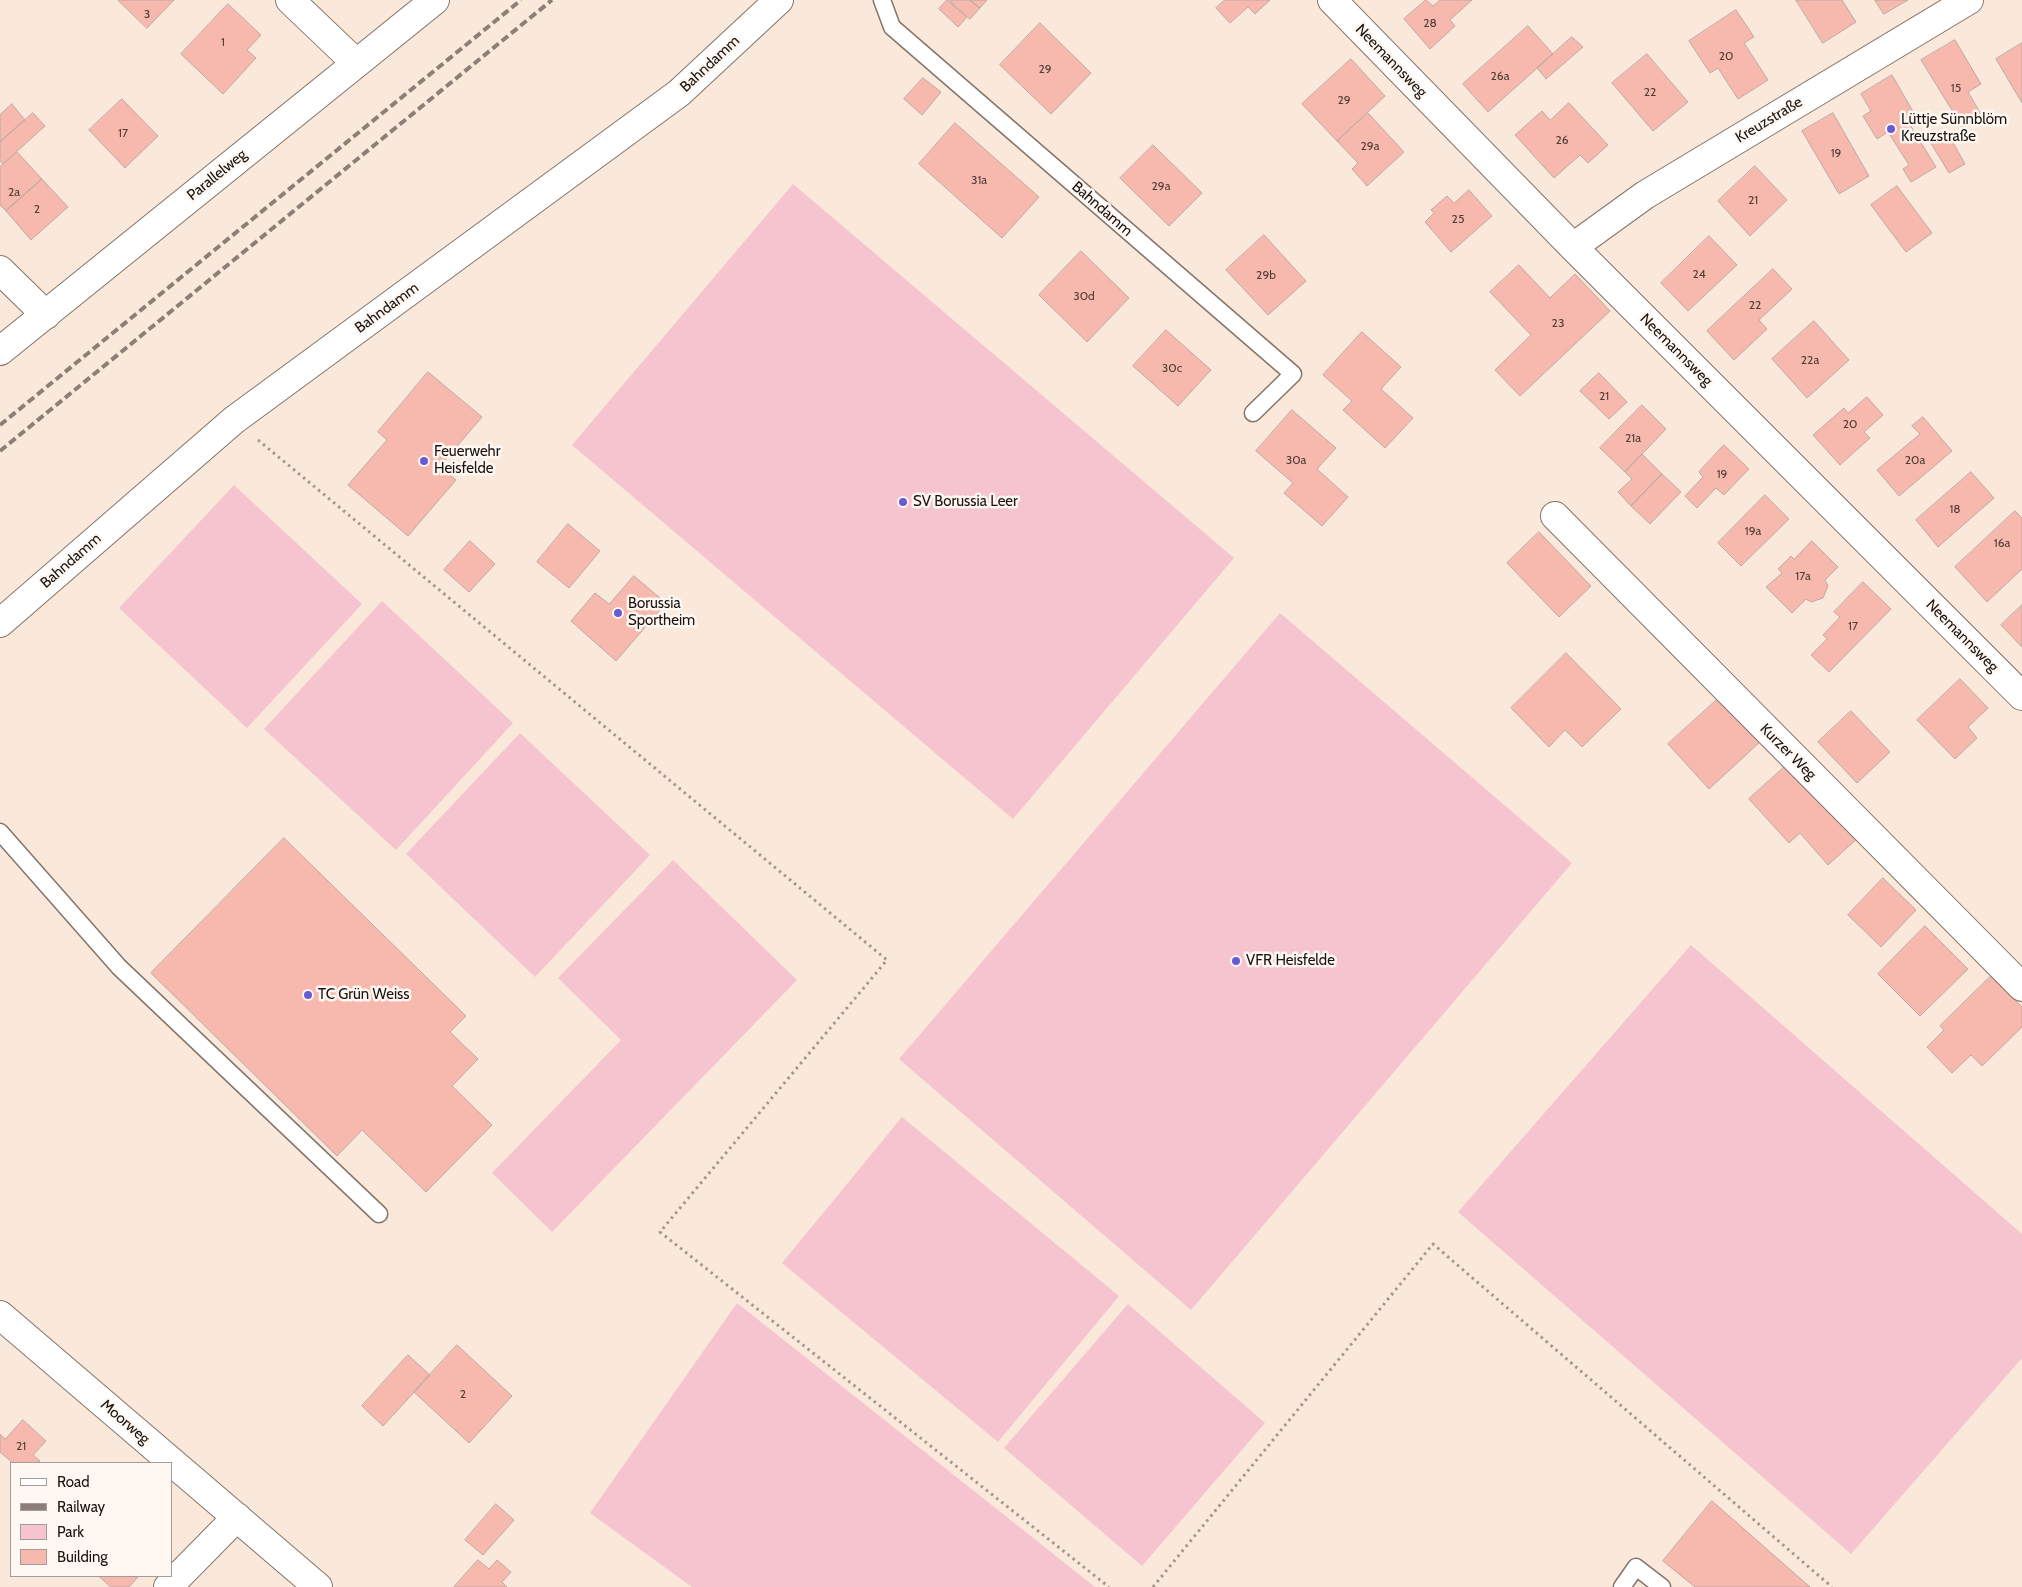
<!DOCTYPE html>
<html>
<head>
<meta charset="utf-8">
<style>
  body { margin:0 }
  #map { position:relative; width:2022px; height:1587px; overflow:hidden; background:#fae8db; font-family:Cabin,sans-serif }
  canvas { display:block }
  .legend { position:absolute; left:10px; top:1462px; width:162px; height:115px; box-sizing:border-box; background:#fff7f2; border:1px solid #a39c98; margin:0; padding:6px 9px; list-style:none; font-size:15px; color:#1a1410 }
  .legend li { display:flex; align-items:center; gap:10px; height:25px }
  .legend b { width:25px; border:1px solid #a39c98 }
</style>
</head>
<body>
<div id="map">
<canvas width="2022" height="1587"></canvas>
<ul class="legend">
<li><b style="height:6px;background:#fff"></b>Road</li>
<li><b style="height:6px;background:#8b7f77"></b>Railway</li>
<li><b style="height:14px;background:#f5c4cf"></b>Park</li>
<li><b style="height:14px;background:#f7b8ad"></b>Building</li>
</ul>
</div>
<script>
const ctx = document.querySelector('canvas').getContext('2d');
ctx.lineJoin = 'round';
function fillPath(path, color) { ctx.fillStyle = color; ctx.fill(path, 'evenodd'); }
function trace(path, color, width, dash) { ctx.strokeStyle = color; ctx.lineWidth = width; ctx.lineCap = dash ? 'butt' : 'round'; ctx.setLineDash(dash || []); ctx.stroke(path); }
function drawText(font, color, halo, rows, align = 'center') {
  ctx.font = font + ' Cabin,sans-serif'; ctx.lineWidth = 5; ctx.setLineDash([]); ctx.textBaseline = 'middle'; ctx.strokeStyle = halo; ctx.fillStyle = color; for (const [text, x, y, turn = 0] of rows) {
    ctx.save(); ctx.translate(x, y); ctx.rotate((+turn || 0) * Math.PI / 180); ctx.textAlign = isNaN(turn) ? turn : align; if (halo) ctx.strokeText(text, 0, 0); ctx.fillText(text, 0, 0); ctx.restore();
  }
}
const green = new Path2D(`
  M 793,184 L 1234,558 L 1013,819 L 572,445 Z
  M 234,485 L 362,604 L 247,728 L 119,608 Z
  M 382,601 L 513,723 L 396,850 L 264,729 Z
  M 1280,613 L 1572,863 L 1191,1310 L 899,1059 Z
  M 520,733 L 650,855 L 535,977 L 406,854 Z
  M 673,860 L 797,980 L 552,1232 L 492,1173 L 621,1040 L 558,978 Z
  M 1691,945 L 2022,1234 L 2022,1358 L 1851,1554 L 1458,1212 Z
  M 902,1117 L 1119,1296 L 998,1442 L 782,1263 Z
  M 737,1303 L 1095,1587 L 692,1587 L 590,1513 Z
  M 1128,1304 L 1265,1423 L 1142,1566 L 1004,1448 Z`);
const building = new Path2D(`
  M 118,0 L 174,0 L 147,28 Z
  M 947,0 L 967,17 L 958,27 L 939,9 Z
  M 949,0 L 970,0 L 980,8 L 970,19 Z
  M 970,0 L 987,0 L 980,8 Z
  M 1225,0 L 1270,0 L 1255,14 L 1248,7 L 1230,23 L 1216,8 Z
  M 1426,0 L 1433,6 L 1440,0 L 1472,0 L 1450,20 L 1455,26 L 1430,49 L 1404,19 Z
  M 1796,0 L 1842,0 L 1856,22 L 1823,43 Z
  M 1875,0 L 1908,0 L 1884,14 Z
  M 228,4 L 261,35 L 247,50 L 256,58 L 223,94 L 181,54 Z
  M 1736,10 L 1754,37 L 1744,43 L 1768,80 L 1738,99 L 1718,68 L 1710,73 L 1689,41 Z
  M 1040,23 L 1091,73 L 1051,114 L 1000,65 Z
  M 1528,26 L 1553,54 L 1488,112 L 1463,84 Z
  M 1572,37 L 1583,47 L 1546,79 L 1537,68 Z
  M 1955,40 L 1981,84 L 1968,92 L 1982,116 L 1963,128 L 1921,60 Z
  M 2022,43 L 2022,103 L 1996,59 Z
  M 1647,54 L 1688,102 L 1653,131 L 1612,83 Z
  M 1351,59 L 1385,96 L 1337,141 L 1302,104 Z
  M 1892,75 L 1918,120 L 1910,125 L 1936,167 L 1911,182 L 1903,169 L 1909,165 L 1888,132 L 1877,139 L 1863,116 L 1871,111 L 1861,94 Z
  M 923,78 L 941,92 L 922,115 L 904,99 Z
  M 122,99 L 158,136 L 125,168 L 89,130 Z
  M 1569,103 L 1608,145 L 1588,163 L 1580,155 L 1554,178 L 1515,135 L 1542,111 L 1550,120 Z
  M 12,104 L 25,120 L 0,142 L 0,115 Z
  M 33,113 L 45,126 L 3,164 L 0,161 L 0,142 Z
  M 1368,113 L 1404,152 L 1367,186 L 1352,169 L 1358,163 L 1337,141 Z
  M 1833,113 L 1869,176 L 1839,194 L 1802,131 Z
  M 955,123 L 1039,197 L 1002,238 L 919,164 Z
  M 1946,130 L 1965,164 L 1949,173 L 1929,140 Z
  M 1153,145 L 1202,193 L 1169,226 L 1120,178 Z
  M 17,152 L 42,179 L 6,211 L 0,205 L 0,167 Z
  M 1755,166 L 1787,200 L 1750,236 L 1718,201 Z
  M 42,179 L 68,207 L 31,240 L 6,211 Z
  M 1897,186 L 1932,233 L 1906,252 L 1871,205 Z
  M 1469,190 L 1492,216 L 1451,252 L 1425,222 L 1434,213 L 1431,210 L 1447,196 L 1454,203 Z
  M 1264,235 L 1306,281 L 1268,315 L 1226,270 Z
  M 1709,236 L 1737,265 L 1688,311 L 1661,283 Z
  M 1081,251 L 1129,298 L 1087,342 L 1039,295 Z
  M 1519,265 L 1550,298 L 1575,274 L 1610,311 L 1520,396 L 1495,370 L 1531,335 L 1490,292 Z
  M 1773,269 L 1792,289 L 1759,320 L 1767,329 L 1734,360 L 1707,331 Z
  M 1814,321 L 1849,360 L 1807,398 L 1772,359 Z
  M 1166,330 L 1211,370 L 1178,406 L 1133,366 Z
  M 1362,332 L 1401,367 L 1381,389 L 1413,418 L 1385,448 L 1343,410 L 1352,401 L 1323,375 Z
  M 428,372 L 482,417 L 440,466 L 456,480 L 408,536 L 348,485 L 387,440 L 378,432 Z
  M 1599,373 L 1627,402 L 1609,419 L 1580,391 Z
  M 1867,397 L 1883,415 L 1864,432 L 1870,438 L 1840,465 L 1813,435 L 1844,408 L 1848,413 Z
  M 1642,405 L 1666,429 L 1625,472 L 1600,448 Z
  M 1292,410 L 1336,448 L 1317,469 L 1348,497 L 1322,526 L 1284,493 L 1293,483 L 1256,451 Z
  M 1923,417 L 1952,451 L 1899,496 L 1877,470 L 1920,434 L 1912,426 Z
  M 1724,445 L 1749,469 L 1724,495 L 1716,488 L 1697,508 L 1685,496 L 1703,477 L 1699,472 Z
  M 1642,454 L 1662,474 L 1631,506 L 1618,492 L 1632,479 L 1625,472 Z
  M 1971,472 L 1994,498 L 1938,547 L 1916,520 Z
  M 1662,474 L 1681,492 L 1650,524 L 1631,506 Z
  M 1765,495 L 1789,519 L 1741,566 L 1718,543 Z
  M 2015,511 L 2022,518 L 2022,569 L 1987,602 L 1955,567 Z
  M 568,524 L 600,551 L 569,588 L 537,562 Z
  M 1539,532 L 1591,586 L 1559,617 L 1507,563 Z
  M 470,541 L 495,564 L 469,592 L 444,570 Z
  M 1812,541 L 1838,567 L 1825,580 L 1828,586 L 1823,598 L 1811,602 L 1806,599 L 1792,613 L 1766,587 L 1782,573 L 1778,569 L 1791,556 L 1794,559 Z
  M 634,576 L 666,603 L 616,661 L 571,621 L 595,593 L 609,604 Z
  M 1863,582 L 1891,609 L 1829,672 L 1811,655 L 1827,639 L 1823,635 L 1840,617 L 1834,612 Z
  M 2022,605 L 2022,647 L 2001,625 Z
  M 1566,653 L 1621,709 L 1582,747 L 1565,730 L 1549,747 L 1511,708 Z
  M 1960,679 L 1988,708 L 1968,727 L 1977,738 L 1955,759 L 1917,720 Z
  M 1721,696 L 1761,741 L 1709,789 L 1668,744 Z
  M 1851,711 L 1890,752 L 1857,783 L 1818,742 Z
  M 1791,761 L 1859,837 L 1828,865 L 1800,833 L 1789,843 L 1749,799 Z
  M 284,838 L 466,1016 L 450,1032 L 478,1059 L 452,1086 L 492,1125 L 426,1192 L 362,1130 L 337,1156 L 151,973 Z
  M 1883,878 L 1916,910 L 1881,947 L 1848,915 Z
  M 1925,926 L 1968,969 L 1920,1016 L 1878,974 Z
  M 1991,976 L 2022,1007 L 2022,1027 L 1982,1066 L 1971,1055 L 1952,1073 L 1927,1047 L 1944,1030 L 1940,1026 Z
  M 457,1345 L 512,1396 L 469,1443 L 414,1392 Z
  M 408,1355 L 430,1375 L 383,1426 L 362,1406 Z
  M 23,1420 L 46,1441 L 33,1455 L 40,1461 L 37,1463 L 13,1463 L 0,1452 L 0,1434 L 5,1439 Z
  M 1712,1501 L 1810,1587 L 1695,1587 L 1663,1561 Z
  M 496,1504 L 514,1520 L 483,1555 L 465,1540 Z
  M 478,1560 L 489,1569 L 497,1560 L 511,1572 L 502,1582 L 507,1587 L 454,1587 Z
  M 99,1576 L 139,1576 L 129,1587 L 111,1587 Z`);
const path = new Path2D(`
  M 258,440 L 887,960 L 660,1232 L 1109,1587
  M 1153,1587 L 1433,1244 L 1832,1587`);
const lane = new Path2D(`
  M 882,0 L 892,27 L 1293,374 L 1253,413
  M 0,832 L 119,967 L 379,1214
  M 1622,1587 L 1636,1567 L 1662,1587`);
const street = new Path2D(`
  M 290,0 L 356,63
  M 1332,0 L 1573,247 L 2022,696
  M 1573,247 L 1645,195 L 1969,0
  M 0,270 L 46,315
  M 0,351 L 435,0
  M 1555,516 L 2022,987
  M 0,623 L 234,420 L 679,93 L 779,0
  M 0,1315 L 318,1587
  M 168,1587 L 237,1517`);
const rail = new Path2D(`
  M 0,425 L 521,0
  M 0,451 L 552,0`);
const markers = [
  [1891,129,5,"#685ad3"],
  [424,461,5,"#685ad3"],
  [903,502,5,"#685ad3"],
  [618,613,5,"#685ad3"],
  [1236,961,5,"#685ad3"],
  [308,995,5,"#685ad3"]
];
const numberNames = [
  ["3",147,14],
  ["28",1430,23],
  ["1",223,42],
  ["20",1726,56],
  ["29",1045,69],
  ["26a",1500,76],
  ["15",1956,88],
  ["22",1650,92],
  ["29",1344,100],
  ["17",123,133],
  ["26",1562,140],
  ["29a",1370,146],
  ["19",1836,153],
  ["31a",979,180],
  ["29a",1161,186],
  ["2a",14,192],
  ["21",1753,200],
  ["2",37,209],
  ["25",1458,219],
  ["24",1699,274],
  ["29b",1266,275],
  ["30d",1084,296],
  ["22",1755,305],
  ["23",1558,323],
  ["22a",1810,360],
  ["30c",1172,368],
  ["21",1604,396],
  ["20",1850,424],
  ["21a",1633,438],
  ["30a",1296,460],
  ["20a",1915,460],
  ["19",1722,474],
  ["18",1955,509],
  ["19a",1753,531],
  ["16a",2002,543],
  ["17a",1803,576],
  ["17",1853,626],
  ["2",463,1394],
  ["21",21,1446]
];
const streetNames = [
  ["Neemannsweg",1391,61,46],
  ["Bahndamm",710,64,-43],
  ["Kreuzstraße",1769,120,-31],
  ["Parallelweg",217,175,-39],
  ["Bahndamm",1102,209,41],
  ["Bahndamm",387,308,-36],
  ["Neemannsweg",1676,350,45],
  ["Bahndamm",71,561,-41],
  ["Neemannsweg",1962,636,45],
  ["Kurzer Weg",1788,752,45],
  ["Moorweg",125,1422,41]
];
const poiNames = [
  ["Lüttje Sünnblöm",1901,120],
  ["Kreuzstraße",1901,137],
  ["Feuerwehr",434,452],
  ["Heisfelde",434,469],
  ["SV Borussia Leer",913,502],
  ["Borussia",628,604],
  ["Sportheim",628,621],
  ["VFR Heisfelde",1246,961],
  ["TC Grün Weiss",318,995]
];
fillPath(green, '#f5c4cf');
fillPath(building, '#f7b8ad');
trace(building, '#bea9a5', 1);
trace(lane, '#847469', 19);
trace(street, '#847469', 30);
trace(path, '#a4978d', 3, [2.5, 4]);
trace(lane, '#fff', 16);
trace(street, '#fff', 28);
trace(rail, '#8b7f77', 4, [8, 4]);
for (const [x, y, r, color] of markers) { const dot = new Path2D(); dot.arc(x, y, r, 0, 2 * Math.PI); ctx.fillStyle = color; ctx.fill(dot); trace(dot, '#fff7f2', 2); }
drawText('12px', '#513d37', null, numberNames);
drawText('15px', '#1a1410', '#fff7f2', streetNames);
drawText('15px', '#1a1410', '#fff7f2', poiNames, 'left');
</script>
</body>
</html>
